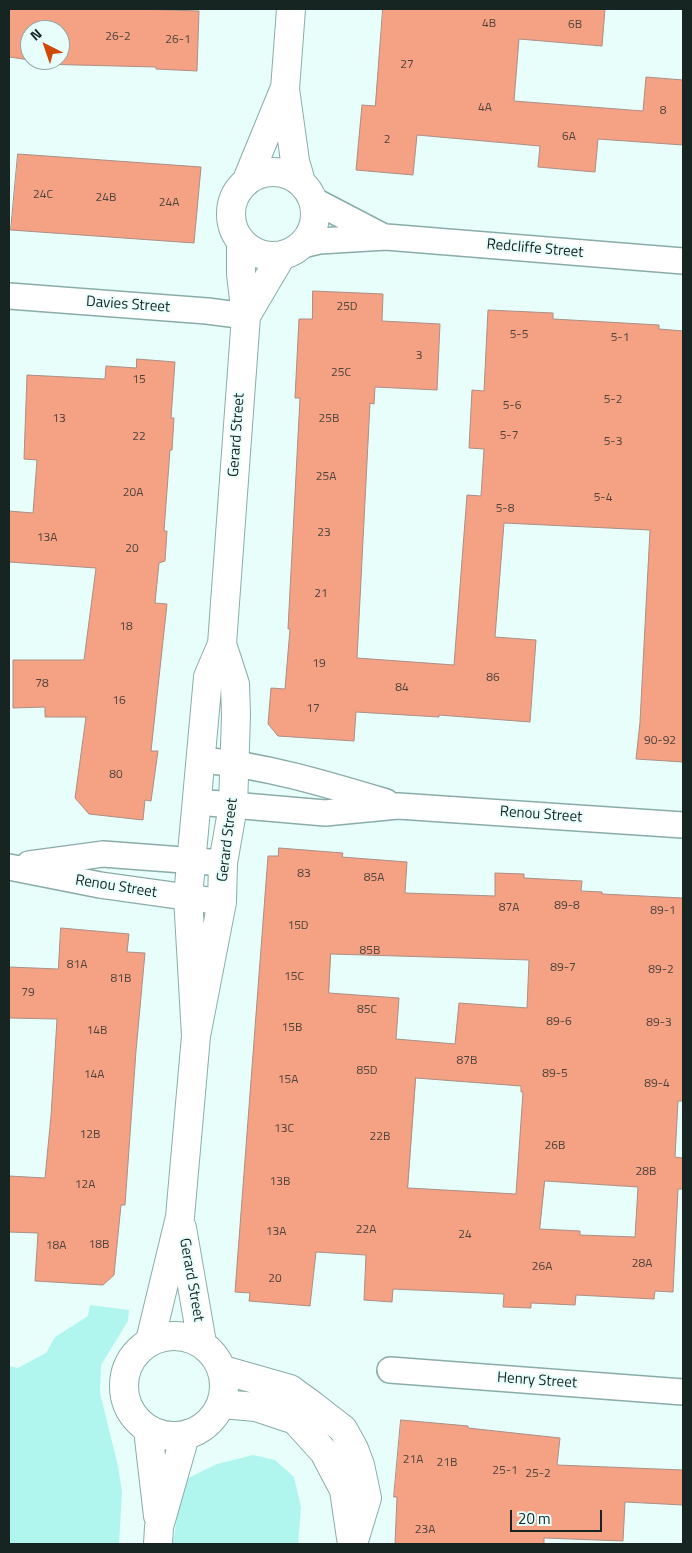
<!DOCTYPE html>
<html>
<head>
<meta charset="utf-8">
<style>
  body { margin:0 }
  #map { position:relative; width:692px; height:1553px; overflow:hidden; background:#e8fefb; font-family:"Titillium Web",sans-serif }
  canvas { display:block }
  .frame { position:absolute; inset:0; border:10px solid #162422; pointer-events:none }
  .north { position:absolute; left:20px; top:20px; width:50px; height:50px; box-sizing:border-box; background:#e8fefb; border:1px solid #94a7a4; border-radius:50%; rotate:319deg; font-size:14px; font-weight:700; line-height:20px; text-align:center; color:#162422 }
  .north::after { content:''; display:block; margin:auto; width:18px; height:22px; background:#cf4a06; clip-path:polygon(50% 0,100% 100%,50% 72%,0 100%) }
  .scale { position:absolute; left:510px; top:1510px; width:92px; height:22px; box-sizing:border-box; border:2px solid #162422; border-top:0; padding-left:6px; font-size:15px; line-height:18px; white-space:nowrap; color:#162422; -webkit-text-stroke:4px #e8fefb; paint-order:stroke }
</style>
</head>
<body>
<div id="map">
<canvas width="692" height="1553"></canvas>
<div class="frame"></div>
<div class="north">N</div>
<div class="scale">20 m</div>
</div>
<script>
const ctx = document.querySelector('canvas').getContext('2d');
ctx.lineJoin = 'round';
function fillPath(path, color) { ctx.fillStyle = color; ctx.fill(path, 'evenodd'); }
function trace(path, color, width, dash) { ctx.strokeStyle = color; ctx.lineWidth = width; ctx.lineCap = dash ? 'butt' : 'round'; ctx.setLineDash(dash || []); ctx.stroke(path); }
function drawText(font, color, halo, rows, align = 'center') {
  ctx.font = font + ' "Titillium Web",sans-serif'; ctx.lineWidth = 4; ctx.setLineDash([]); ctx.textBaseline = 'middle'; ctx.strokeStyle = halo; ctx.fillStyle = color; for (const [text, x, y, turn = 0] of rows) {
    ctx.save(); ctx.translate(x, y); ctx.rotate((+turn || 0) * Math.PI / 180); ctx.textAlign = isNaN(turn) ? turn : align; if (halo) ctx.strokeText(text, 0, 0); ctx.fillText(text, 0, 0); ctx.restore();
  }
}
const green = new Path2D(`
  M 90,1305 L 129,1310 L 128,1321 L 101,1365 L 100,1393 L 118,1466 L 122,1492 L 119,1544 L 9,1544 L 9,1366 L 18,1368 L 46,1353 L 55,1337 L 88,1316 Z
  M 253,1455 L 275,1460 L 294,1477 L 301,1507 L 298,1544 L 173,1544 L 182,1481 L 217,1464 Z`);
const building = new Path2D(`
  M 9,9 L 140,9 L 199,11 L 197,71 L 156,69 L 156,67 L 38,64 L 39,60 L 34,60 L 60,60 L 60,30 L 30,30 L 30,60 L 9,57 Z
  M 383,9 L 605,9 L 602,46 L 519,39 L 514,101 L 643,111 L 646,77 L 683,80 L 683,145 L 598,139 L 595,172 L 538,167 L 540,146 L 417,135 L 413,175 L 356,170 L 362,105 L 375,106 Z
  M 18,154 L 201,167 L 194,243 L 11,230 Z
  M 313,291 L 383,294 L 382,321 L 440,324 L 437,390 L 375,387 L 374,404 L 370,403 L 357,658 L 454,665 L 467,495 L 481,496 L 484,449 L 469,448 L 472,390 L 484,391 L 488,310 L 553,313 L 553,319 L 659,325 L 659,329 L 683,331 L 683,762 L 636,759 L 640,722 L 650,530 L 504,523 L 495,637 L 536,640 L 530,722 L 439,715 L 439,717 L 356,712 L 354,741 L 278,736 L 268,724 L 271,688 L 285,689 L 290,629 L 288,629 L 300,398 L 295,398 L 299,319 L 312,319 Z
  M 137,359 L 175,362 L 171,418 L 174,418 L 172,450 L 170,450 L 164,531 L 167,531 L 165,561 L 159,563 L 155,603 L 167,604 L 151,751 L 158,751 L 151,801 L 145,800 L 143,820 L 89,814 L 75,798 L 86,717 L 45,717 L 45,707 L 13,708 L 13,660 L 84,660 L 96,568 L 9,562 L 9,511 L 33,513 L 37,460 L 24,459 L 27,375 L 105,379 L 106,366 L 136,368 Z
  M 279,848 L 343,853 L 342,857 L 407,862 L 405,893 L 495,896 L 495,873 L 524,874 L 524,878 L 582,881 L 581,891 L 602,892 L 602,894 L 683,898 L 683,1101 L 678,1101 L 675,1157 L 683,1158 L 683,1189 L 678,1189 L 673,1292 L 655,1291 L 654,1299 L 576,1295 L 575,1305 L 531,1303 L 531,1308 L 503,1307 L 504,1294 L 393,1289 L 392,1302 L 364,1300 L 366,1255 L 316,1252 L 310,1306 L 249,1301 L 250,1293 L 235,1292 L 268,856 L 278,856 ZM 331,954 L 529,960 L 527,1008 L 459,1003 L 455,1044 L 396,1039 L 399,998 L 329,993 ZM 416,1078 L 521,1086 L 521,1092 L 523,1092 L 516,1194 L 408,1188 ZM 545,1181 L 638,1187 L 635,1237 L 580,1235 L 580,1231 L 540,1229 Z
  M 61,928 L 129,934 L 127,952 L 145,953 L 136,1051 L 125,1205 L 121,1205 L 114,1275 L 103,1285 L 35,1281 L 38,1233 L 9,1232 L 9,1176 L 45,1178 L 51,1116 L 57,1019 L 9,1018 L 9,967 L 58,969 Z
  M 401,1420 L 468,1426 L 468,1428 L 560,1438 L 557,1465 L 683,1470 L 683,1505 L 625,1502 L 623,1541 L 544,1538 L 544,1544 L 395,1544 L 397,1497 L 394,1497 Z`);
const street = new Path2D(`
  M 313,200 L 384,237
  M 302,245 L 319,241 L 386,237 L 683,261
  M 9,296 L 207,311 L 246,316
  M 201,760 C 264,765 326,784 386,802
  M 197,802 L 325,813 L 398,806 L 683,825
  M 29,864 L 103,854 L 223,863
  M 9,867 L 100,885 L 222,902
  M 390,1370 L 683,1392`);
const secondary = new Path2D(`
  M 291,9 L 285,89 L 295,161 L 301,182
  M231 214a42 42 0 1 1 84 0a42 42 0 1 1-84 0Z
  M 247,180 L 284,90
  M 246,316 L 282,255
  M 196,1036 L 188,897 L 208,677 L 222,644 L 246,316 L 241,274 L 241,241
  M 182,1228 L 202,1343
  M124 1386a50 50 0 1 1 100 0a50 50 0 1 1-100 0Z
  M 150,1341 L 180,1217 L 196,1036 L 222,902 L 223,863 L 233,806 L 236,715 L 235,684 L 222,644
  M 223,1370 L 290,1389 L 312,1405 L 343,1429 L 354,1449 L 360,1465 L 367,1498 L 353,1544
  M 222,1404 L 256,1407 L 295,1420 L 324,1452 L 344,1490 L 351,1538
  M 148,1430 L 158,1516
  M 158,1544 L 159,1527 L 185,1436`);
const numberNames = [
  ["4B",489,24],
  ["6B",575,25],
  ["26-2",118,37],
  ["26-1",178,40],
  ["27",407,65],
  ["4A",485,108],
  ["8",663,111],
  ["6A",569,137],
  ["2",387,140],
  ["24C",43,195],
  ["24B",106,198],
  ["24A",169,203],
  ["25D",347,307],
  ["5-5",519,335],
  ["5-1",620,338],
  ["3",419,356],
  ["25C",341,373],
  ["15",139,380],
  ["5-2",613,400],
  ["5-6",512,406],
  ["13",59,419],
  ["25B",329,419],
  ["5-7",509,436],
  ["22",139,437],
  ["5-3",613,442],
  ["25A",326,477],
  ["20A",133,493],
  ["5-4",603,498],
  ["5-8",505,509],
  ["23",324,533],
  ["13A",47,538],
  ["20",132,549],
  ["21",321,594],
  ["18",126,627],
  ["19",319,664],
  ["86",493,678],
  ["78",42,684],
  ["84",402,688],
  ["16",119,701],
  ["17",313,709],
  ["90-92",660,741],
  ["80",116,775],
  ["83",304,874],
  ["85A",374,878],
  ["89-8",567,906],
  ["87A",509,908],
  ["89-1",663,911],
  ["15D",298,926],
  ["85B",370,951],
  ["81A",77,965],
  ["89-7",563,968],
  ["89-2",661,970],
  ["15C",294,977],
  ["81B",121,979],
  ["79",28,993],
  ["85C",367,1010],
  ["89-6",559,1022],
  ["89-3",659,1023],
  ["15B",292,1028],
  ["14B",97,1031],
  ["87B",467,1061],
  ["85D",367,1071],
  ["89-5",555,1074],
  ["14A",94,1075],
  ["15A",288,1080],
  ["89-4",657,1084],
  ["13C",284,1129],
  ["12B",90,1135],
  ["22B",380,1137],
  ["26B",555,1146],
  ["28B",646,1172],
  ["13B",280,1182],
  ["12A",85,1185],
  ["22A",366,1230],
  ["13A",276,1232],
  ["24",465,1235],
  ["18B",99,1245],
  ["18A",56,1246],
  ["28A",642,1264],
  ["26A",542,1267],
  ["20",275,1279],
  ["21A",413,1460],
  ["21B",447,1463],
  ["25-1",505,1471],
  ["25-2",538,1474],
  ["23A",425,1530]
];
const streetNames = [
  ["Redcliffe Street",535,249,5],
  ["Davies Street",128,305,4],
  ["Gerard Street",237,435,-86],
  ["Renou Street",541,815,4],
  ["Gerard Street",228,840,-83],
  ["Renou Street",116,887,9],
  ["Gerard Street",191,1280,80],
  ["Henry Street",537,1381,4]
];
fillPath(green, '#b0f6ee');
fillPath(building, '#f4a184');
trace(building, '#ab8e84', 1);
trace(street, '#8aaca8', 28);
trace(secondary, '#8aaca8', 30);
trace(street, '#fff', 25);
trace(secondary, '#fff', 28);
drawText('12px', '#4e433a', null, numberNames);
drawText('15px', '#162422', '#e8fefb', streetNames);
</script>
</body>
</html>
